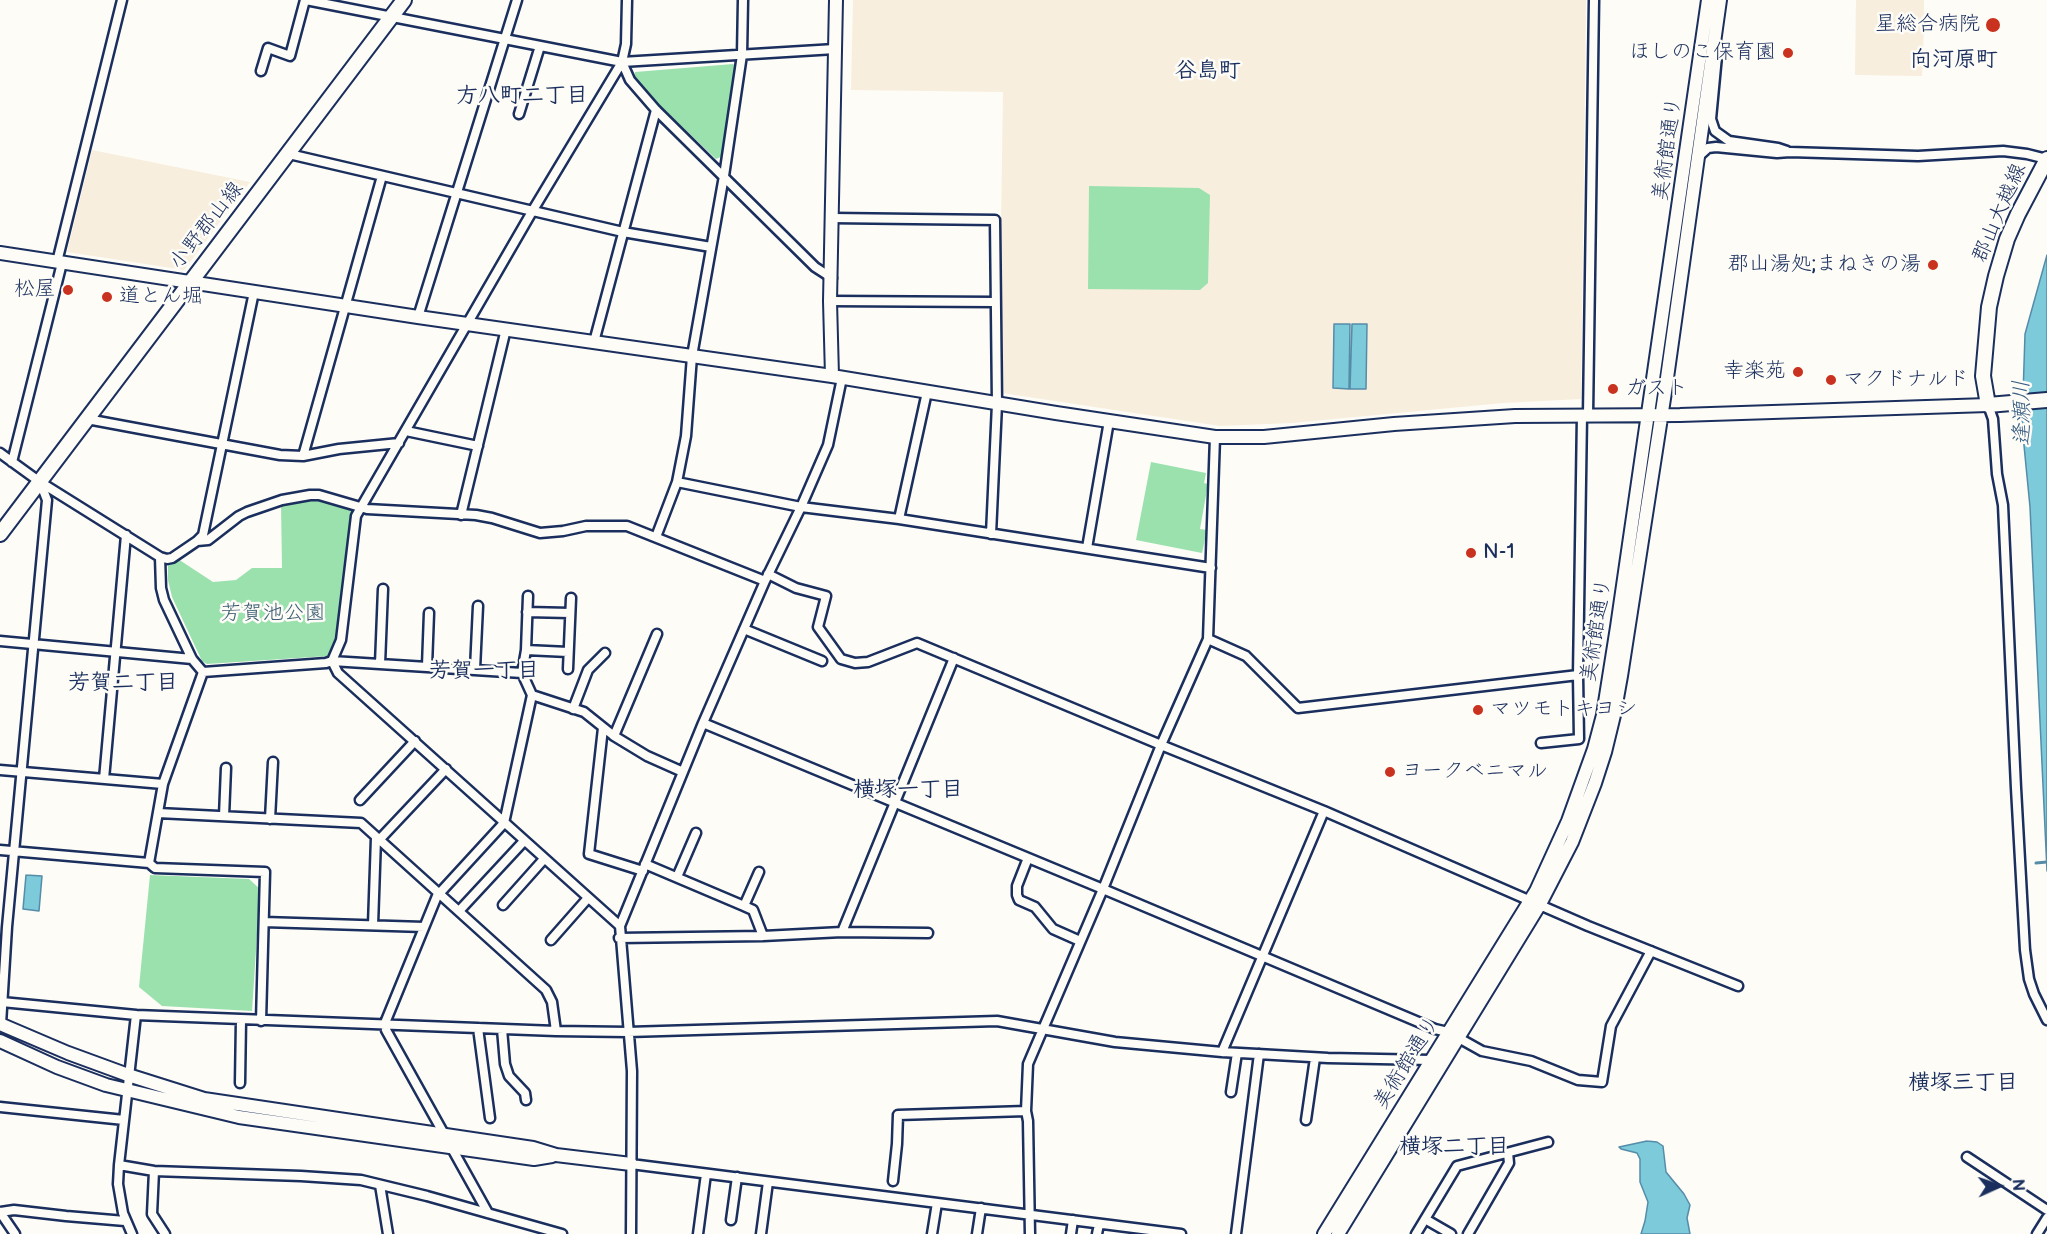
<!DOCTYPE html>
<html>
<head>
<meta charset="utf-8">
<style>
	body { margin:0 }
	#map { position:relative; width:2047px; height:1234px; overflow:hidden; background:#fdfcf7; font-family:"Balsamiq Sans",sans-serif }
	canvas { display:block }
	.north { position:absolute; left:1969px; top:1156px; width:60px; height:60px; -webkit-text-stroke:4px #fdfcf7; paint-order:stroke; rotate:87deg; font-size:16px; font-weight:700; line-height:24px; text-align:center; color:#1b2f5e }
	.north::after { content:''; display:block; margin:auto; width:21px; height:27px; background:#1b2f5e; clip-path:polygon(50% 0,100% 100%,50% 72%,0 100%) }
</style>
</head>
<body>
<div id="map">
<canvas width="2047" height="1234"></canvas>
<div class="north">N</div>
</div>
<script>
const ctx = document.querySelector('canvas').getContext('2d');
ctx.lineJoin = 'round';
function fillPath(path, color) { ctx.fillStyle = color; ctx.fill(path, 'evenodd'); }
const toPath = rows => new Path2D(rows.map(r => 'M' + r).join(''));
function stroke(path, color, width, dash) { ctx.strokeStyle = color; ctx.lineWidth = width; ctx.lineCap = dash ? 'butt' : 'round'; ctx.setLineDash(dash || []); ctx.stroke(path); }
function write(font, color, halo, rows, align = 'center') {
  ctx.font = font + ' "Balsamiq Sans","Klee One",sans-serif'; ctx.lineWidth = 5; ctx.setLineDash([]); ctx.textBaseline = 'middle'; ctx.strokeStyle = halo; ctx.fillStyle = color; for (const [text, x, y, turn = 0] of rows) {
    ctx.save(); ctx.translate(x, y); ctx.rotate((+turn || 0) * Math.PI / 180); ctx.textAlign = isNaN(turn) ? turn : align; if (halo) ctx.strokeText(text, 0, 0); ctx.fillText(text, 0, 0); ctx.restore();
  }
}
const built = toPath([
	[853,0,1586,0,1581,399,1503,403,1292,423,1220,426,1002,393,1000,295,1003,92,851,90],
	[1856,0,1924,0,1924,18,1961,19,1961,27,1924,26,1922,76,1855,75],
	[92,150,250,182,184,270,67,252]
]);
const green = toPath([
	[733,64,736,67,721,157,716,159,634,81,635,72],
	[1089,186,1199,188,1210,195,1208,283,1200,290,1088,289],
	[1151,462,1206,473,1204,483,1208,484,1200,529,1207,530,1202,553,1136,540],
	[310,495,354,508,336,643,334,652,328,656,207,664,202,661,172,597,168,580,168,565,178,559,213,582,236,580,252,568,282,568,281,504],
	[150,875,249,879,260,889,252,1011,162,1006,139,987]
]);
const water = toPath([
	[2047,255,2047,871,2030,507,2022,425,2025,334,2047,255],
	[1334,324,1350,324,1349,389,1333,388,1334,324],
	[1352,324,1367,324,1366,389,1350,389,1352,324],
	[26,875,42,876,39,911,23,909,26,875],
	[1647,1141,1657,1142,1663,1146,1666,1172,1684,1194,1690,1205,1687,1218,1690,1234,1641,1234,1645,1221,1648,1202,1640,1182,1640,1159,1637,1153,1621,1149,1619,1147,1647,1141]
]);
const stream = toPath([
	[2036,863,2047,862]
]);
const street = toPath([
	[306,0,622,62,835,49],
	[1717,56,1711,119,1715,131,1729,141,1778,148,1787,151],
	[622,62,630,80,656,110,815,267,832,278],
	[261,71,268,48,290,56,305,0],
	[519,114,540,46],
	[289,154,623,232,711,247],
	[1698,157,1708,148,1716,147,1777,153,1790,152,1918,156,2003,151,2027,154,2047,159],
	[832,218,995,220,997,404,991,534],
	[57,262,122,0],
	[830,301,995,302],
	[418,317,517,0],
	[594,342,656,110],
	[1988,405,1993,419,1997,474,2003,505,2016,788,2025,950,2029,979,2034,994,2047,1020],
	[1588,415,1594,0],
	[87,419,280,455,303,456,339,449,399,443],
	[406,431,478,446],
	[0,453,40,482,160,557,161,588,164,600,192,659,203,672],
	[303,456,382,176],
	[12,462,62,263],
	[677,482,801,507,899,519,1211,568],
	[461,515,506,329],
	[899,519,927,392],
	[656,537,677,482,686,436,692,356,724,176,742,55,743,0],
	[197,541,203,535,254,292],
	[1087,548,1109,421],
	[160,557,167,559,172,558,197,541,208,540,239,516,247,512,282,500,310,495,319,495,367,509,476,515,492,518,540,533,563,531,586,526,627,526,765,581],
	[768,574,796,588,826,596,818,627,841,659,855,663,868,662,917,643,1161,745,1324,811,1588,926,1738,986],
	[527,612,570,613],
	[744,629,822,661],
	[1208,639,1246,656,1298,708,1578,675],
	[0,641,192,659],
	[526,650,568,652],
	[332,661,341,640,356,516,533,210,622,62,626,44,627,0],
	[332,661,338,673,620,926],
	[380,664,383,589],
	[427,666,429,613],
	[475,669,478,606],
	[568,669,571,598],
	[203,672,326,663,332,661,522,673,532,695,504,823,437,896,385,1023,386,1030,488,1213],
	[522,673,526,650,528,596],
	[532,695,584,712,614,736,647,756,683,772],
	[573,709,588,670,605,653],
	[703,723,1103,889,1435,1029,1448,1032,1482,1051,1531,1061,1578,1080,1602,1082,1611,1026,1651,951],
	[603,728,589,854,643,871],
	[614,736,657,634],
	[1541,743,1579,739,1578,675,1582,415],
	[0,770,163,784],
	[104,779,126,535],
	[360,800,415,741],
	[158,813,361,823,546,990,552,1002,556,1031],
	[224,816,226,768],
	[270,819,273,762],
	[380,839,446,769],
	[0,850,149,863,155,868,265,872,261,1021],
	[1028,858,1017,886,1017,895,1019,900,1035,907,1053,929,1080,941],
	[149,863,163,784,203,672],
	[645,864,744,906,759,872],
	[677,877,696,833],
	[503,905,544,859],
	[744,906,753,910,763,936],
	[459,911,524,841],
	[264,922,424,927],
	[373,925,376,838],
	[842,932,954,658],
	[619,938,763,936,842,932,928,933],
	[551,940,588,898],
	[2,1002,136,1015,556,1031,628,1032,997,1021,1115,1042,1222,1052,1328,1058,1431,1060],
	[1,1024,7,927,47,500,40,482],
	[478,1028,490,1118],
	[502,1029,505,1064,509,1076,525,1093,526,1100],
	[1222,1052,1324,811],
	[240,1083,241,1020],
	[1231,1092,1237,1053],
	[0,1107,124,1120],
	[1306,1120,1315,1058],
	[1967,1157,2047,1210],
	[631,1164,1181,1234],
	[119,1165,154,1171,301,1176,361,1180,427,1196,562,1234],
	[154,1171,152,1214,165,1234],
	[893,1181,897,1144,898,1115,1026,1111],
	[380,1185,388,1234],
	[0,1212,14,1210,66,1216,125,1221],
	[0,1212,15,1234],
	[1425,1219,1451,1234],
	[731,1220,737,1177],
	[132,1234,123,1213,118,1184,119,1165,136,1015],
	[631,1234,632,1071,620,926,703,723,765,581,801,507,828,445,842,378],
	[698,1234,706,1174],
	[761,1234,768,1182],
	[932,1234,937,1203],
	[977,1234,981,1208],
	[1030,1234,1028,1121,1026,1111,1028,1064,1103,889,1161,745,1208,639,1215,437],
	[1071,1234,1073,1220],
	[1097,1234,1099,1224],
	[1236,1234,1259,1054],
	[1416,1234,1457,1166,1548,1142],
	[1468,1234,1509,1163,1508,1153],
	[2037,1234,2047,1218]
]);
const secondary = toPath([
	[0,253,418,317,832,376,1056,413,1215,437,1264,437,1394,424,1515,416,1680,415,1988,405],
	[832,376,830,301,836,0],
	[0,1024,68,1053,128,1075,204,1099,533,1148,556,1155,631,1164],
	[0,1041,57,1067,106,1085,239,1117,534,1159,552,1156],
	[1324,1234,1536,891,1568,821,1594,749,1603,715,1617,627,1708,0],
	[1338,1234,1540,904,1572,842,1595,783,1605,752,1614,715,1621,676,1665,392,1720,0]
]);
const primary = toPath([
	[2047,159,2018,214,2007,239,1996,276,1989,307,1983,376,1988,405,2047,400],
	[0,534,404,0]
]);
const markers = [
	[1993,25,8,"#c8321e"],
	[1788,53,6,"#c8321e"],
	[1933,265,6,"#c8321e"],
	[68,290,6,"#c8321e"],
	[107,297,6,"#c8321e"],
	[1798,372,6,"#c8321e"],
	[1831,380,6,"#c8321e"],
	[1613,389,6,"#c8321e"],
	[1471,553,6,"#c8321e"],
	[1478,710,6,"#c8321e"],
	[1390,772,6,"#c8321e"]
];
const poiNames = [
	["星総合病院",1980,25,"right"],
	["ほしのこ保育園",1776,53,"right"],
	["郡山湯処;まねきの湯",1921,265,"right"],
	["松屋",56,290,"right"],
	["道とん堀",119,297],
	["幸楽苑",1786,372,"right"],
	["マクドナルド",1843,380],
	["ガスト",1625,389],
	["N-1",1483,553],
	["マツモトキヨシ",1490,710],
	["ヨークベニマル",1402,772]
];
const streetNames = [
	["美術館通り",1668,149,-82],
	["郡山大越線",2000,213,-67],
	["小野郡山線",207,226,-52],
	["美術館通り",1597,630,-81],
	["美術館通り",1407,1063,-58]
];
const parkNames = [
	["芳賀池公園",273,614]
];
const neighbourhoodNames = [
	["向河原町",1954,60],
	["谷島町",1208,71],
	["方八町二丁目",522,96],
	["芳賀一丁目",484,671],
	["芳賀二丁目",123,683],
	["横塚一丁目",908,790],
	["横塚三丁目",1963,1083],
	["横塚二丁目",1454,1147]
];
const waterNames = [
	["逢瀬川",2023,413,-91]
];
fillPath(built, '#f8eedd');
fillPath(green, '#9be1ae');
fillPath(water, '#7ccada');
stroke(water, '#558ca8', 1.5);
stroke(stream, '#558ca8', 3);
stroke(street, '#1b2f5e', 13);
stroke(secondary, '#1b2f5e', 16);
stroke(primary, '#1b2f5e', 18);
stroke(street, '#fdfcf7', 8);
stroke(secondary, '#fdfcf7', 12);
stroke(primary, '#fdfcf7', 14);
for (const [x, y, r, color] of markers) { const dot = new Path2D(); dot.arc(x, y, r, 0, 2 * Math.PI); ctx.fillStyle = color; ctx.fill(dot); stroke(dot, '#fdfcf7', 2); }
write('21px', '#1b2f5e', '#fdfcf7', poiNames, 'left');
write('21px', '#1b2f5e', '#fdfcf7', streetNames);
write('21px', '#3b5c72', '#fdfcf7', parkNames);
write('bold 22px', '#1b2f5e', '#fdfcf7', neighbourhoodNames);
write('italic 22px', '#385e83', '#fdfcf7', waterNames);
</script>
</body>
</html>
